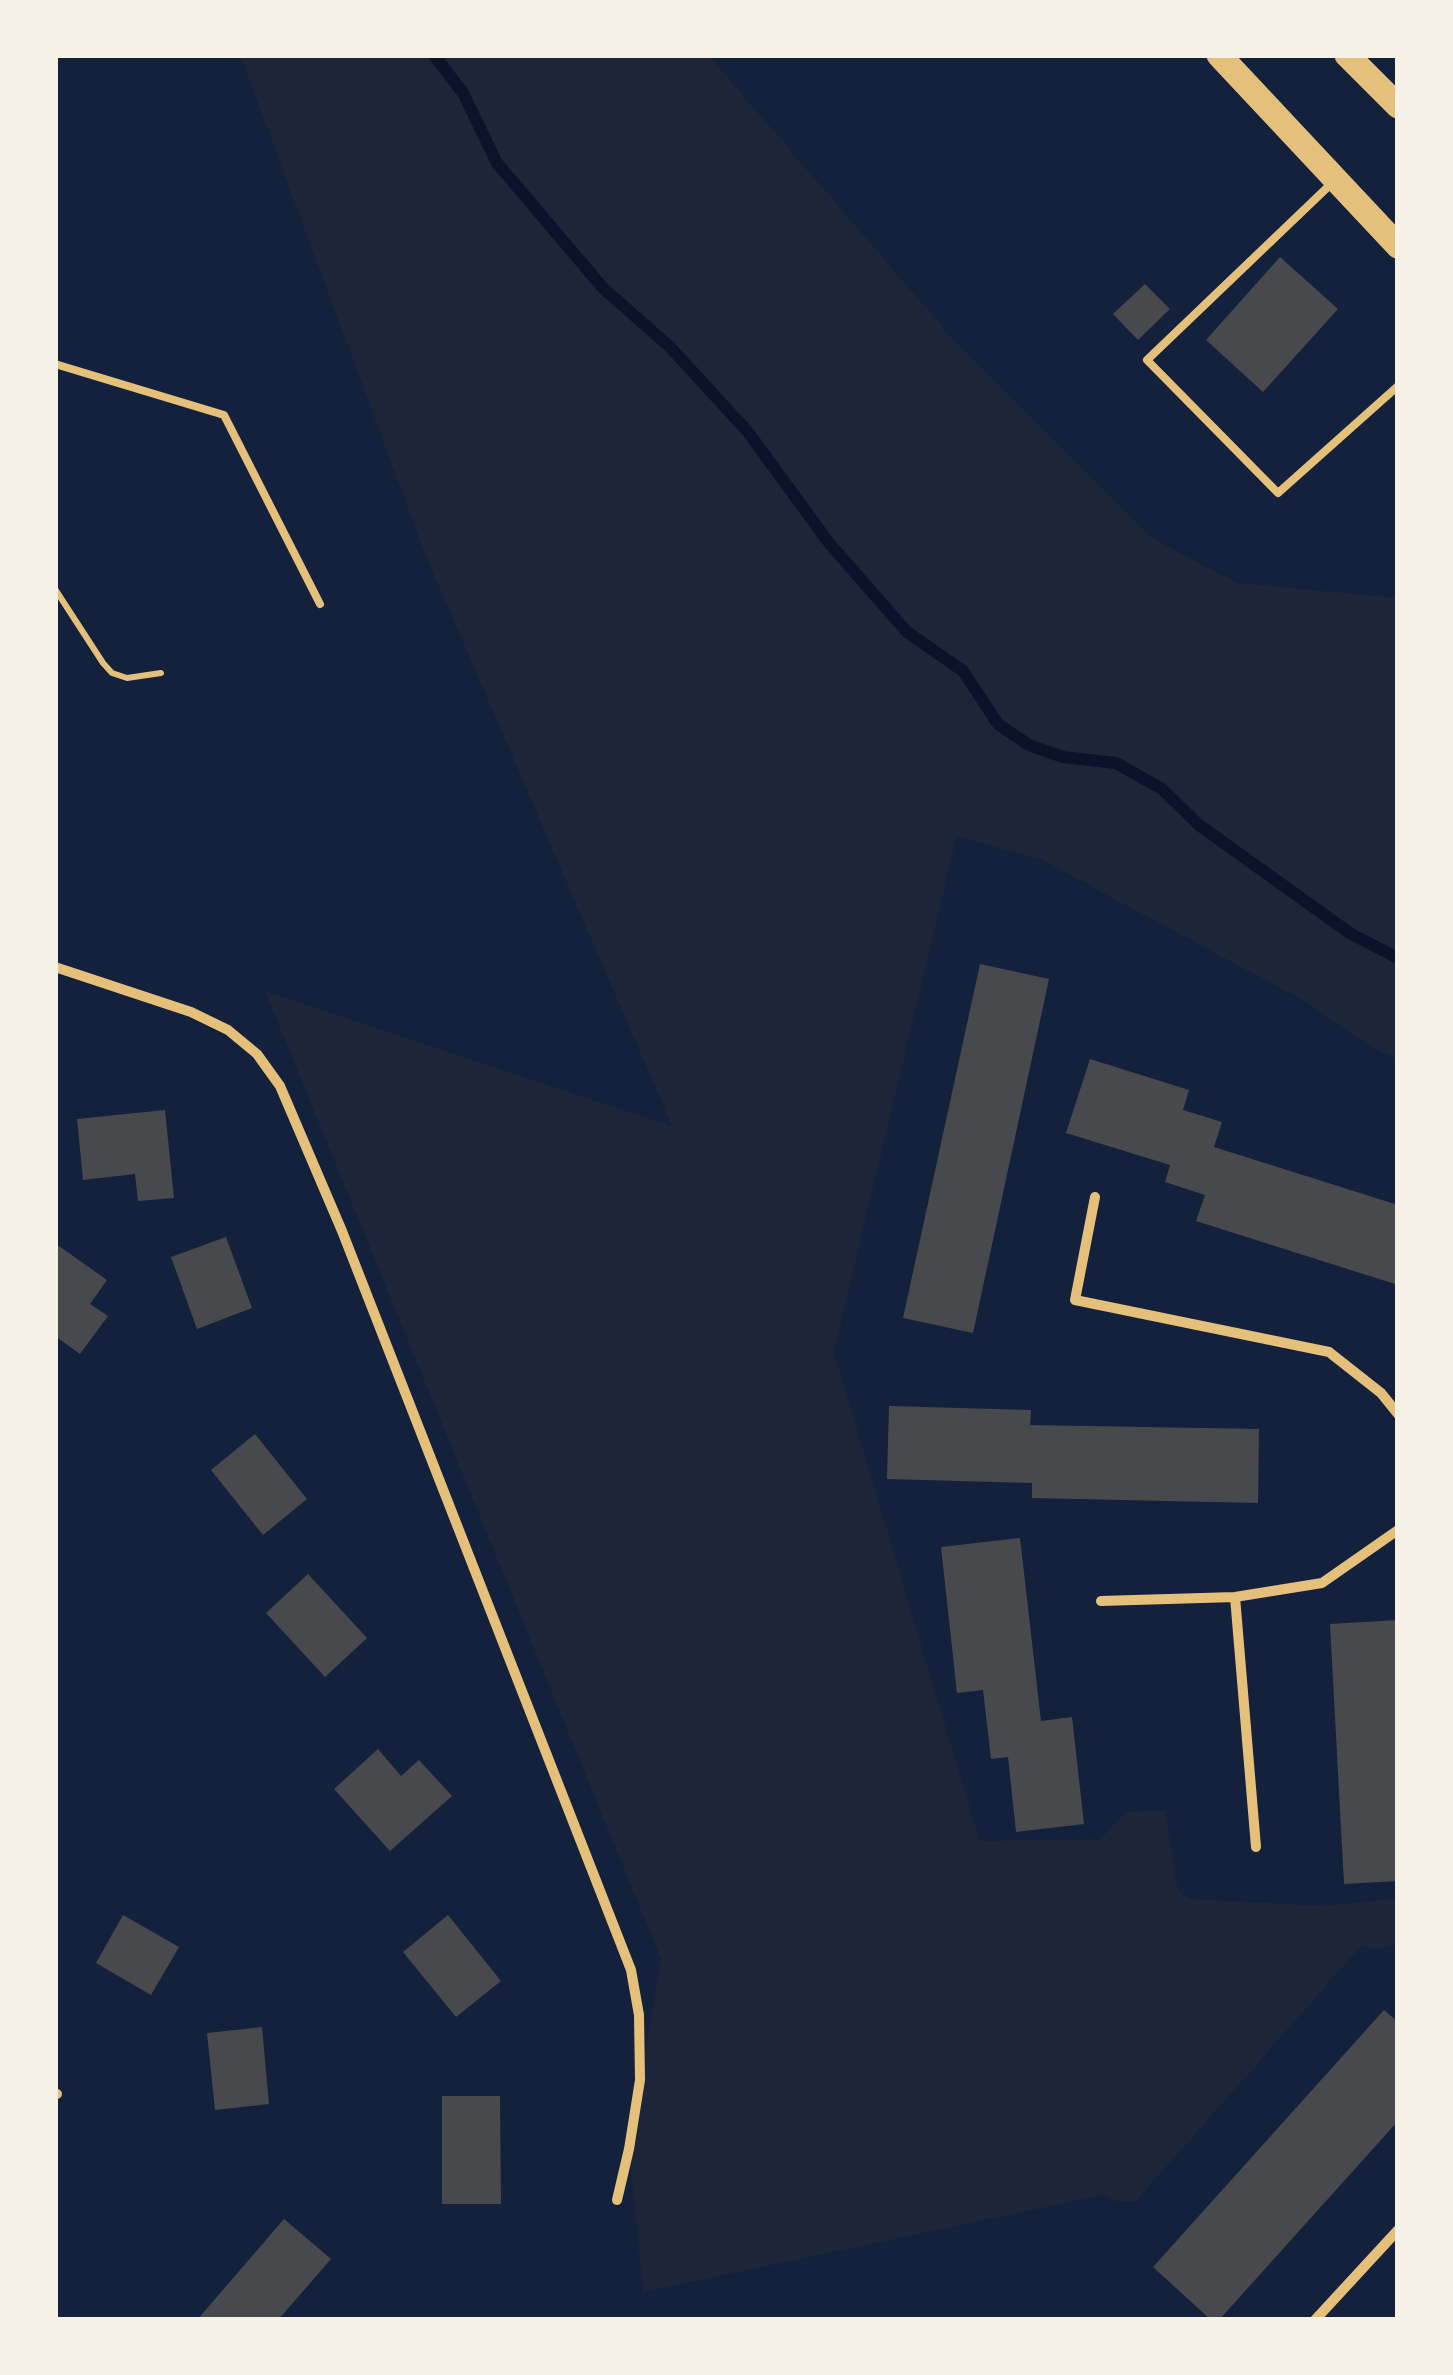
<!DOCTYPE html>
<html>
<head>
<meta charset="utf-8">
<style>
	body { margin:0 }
	#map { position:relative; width:1453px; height:2375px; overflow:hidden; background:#14213d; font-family:Signika,sans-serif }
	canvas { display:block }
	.frame { position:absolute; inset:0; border:58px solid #f6f1e7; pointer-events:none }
</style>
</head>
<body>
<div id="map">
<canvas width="1453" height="2375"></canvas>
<div class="frame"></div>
</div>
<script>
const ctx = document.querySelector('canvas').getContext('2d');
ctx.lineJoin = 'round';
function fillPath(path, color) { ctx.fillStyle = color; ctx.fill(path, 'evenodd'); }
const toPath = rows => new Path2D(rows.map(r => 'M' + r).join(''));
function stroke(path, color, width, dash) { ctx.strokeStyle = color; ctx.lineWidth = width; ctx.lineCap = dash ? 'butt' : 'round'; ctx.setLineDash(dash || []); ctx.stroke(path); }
const green = toPath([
	[240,55,708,55,953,339,1155,540,1238,583,1398,598,1398,1058,1373,1049,1308,1003,1042,860,957,836,834,1352,980,1841,1100,1839,1126,1812,1165,1810,1178,1891,1190,1899,1326,1906,1398,1898,1398,1944,1377,1949,1362,1945,1136,2201,1115,2201,1103,2195,643,2292,629,2149,661,1959,265,991,672,1126,425,554]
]);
const stream = toPath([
	[434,55,463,93,497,163,603,288,670,347,748,432,829,543,907,632,963,671,998,724,1029,745,1063,757,1116,763,1162,789,1199,825,1351,934,1398,958]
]);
const building = toPath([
	[1280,257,1338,309,1263,392,1206,340],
	[1145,284,1170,309,1138,340,1113,314],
	[980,964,1049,979,973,1333,903,1318],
	[1090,1059,1189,1090,1183,1110,1222,1122,1214,1147,1398,1205,1398,1285,1196,1221,1205,1195,1165,1182,1170,1165,1066,1133],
	[165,1110,174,1198,138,1201,135,1174,83,1180,77,1119],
	[226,1237,252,1308,197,1329,171,1257],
	[59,1246,107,1280,90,1304,108,1316,80,1354,55,1336,55,1252],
	[889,1406,1031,1410,1030,1425,1259,1429,1258,1503,1032,1498,1032,1483,887,1479],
	[255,1434,307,1499,263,1535,211,1470],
	[1020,1538,1041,1721,1072,1717,1084,1824,1016,1832,1008,1757,991,1759,983,1690,957,1693,941,1547],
	[308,1574,367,1638,325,1677,266,1613],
	[1398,1620,1398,1881,1344,1884,1330,1624],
	[378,1749,401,1776,419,1760,452,1796,390,1851,334,1789],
	[123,1915,179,1947,151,1995,96,1963],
	[448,1915,501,1981,456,2017,403,1952],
	[1384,2010,1398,2022,1398,2121,1219,2320,1211,2320,1153,2267],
	[262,2027,269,2104,215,2110,207,2033],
	[442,2096,500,2096,501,2204,442,2204],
	[284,2219,331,2259,278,2320,197,2320]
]);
const path = toPath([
	[55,589,103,663,112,673,127,678,161,673]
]);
const service = toPath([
	[1332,183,1147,360,1278,493,1398,386],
	[55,364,224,415,320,604]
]);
const minor = toPath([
	[55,967,191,1012,228,1030,257,1054,280,1086,342,1231,631,1970,639,2015,640,2080,629,2149,617,2200],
	[1095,1197,1075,1300,1329,1352,1381,1393,1398,1414],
	[1235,1597,1256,1847],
	[1101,1601,1235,1597,1322,1583,1398,1530],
	[55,2094,57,2094],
	[1315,2320,1398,2230]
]);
const primary = toPath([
	[1219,55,1398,246],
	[1347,55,1398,106]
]);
fillPath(green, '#1d2539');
stroke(stream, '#0b132b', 12);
fillPath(building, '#48494c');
stroke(path, '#e5c07b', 6);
stroke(service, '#e5c07b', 8);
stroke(minor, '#e5c07b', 10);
stroke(primary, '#e5c07b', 25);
</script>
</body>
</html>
